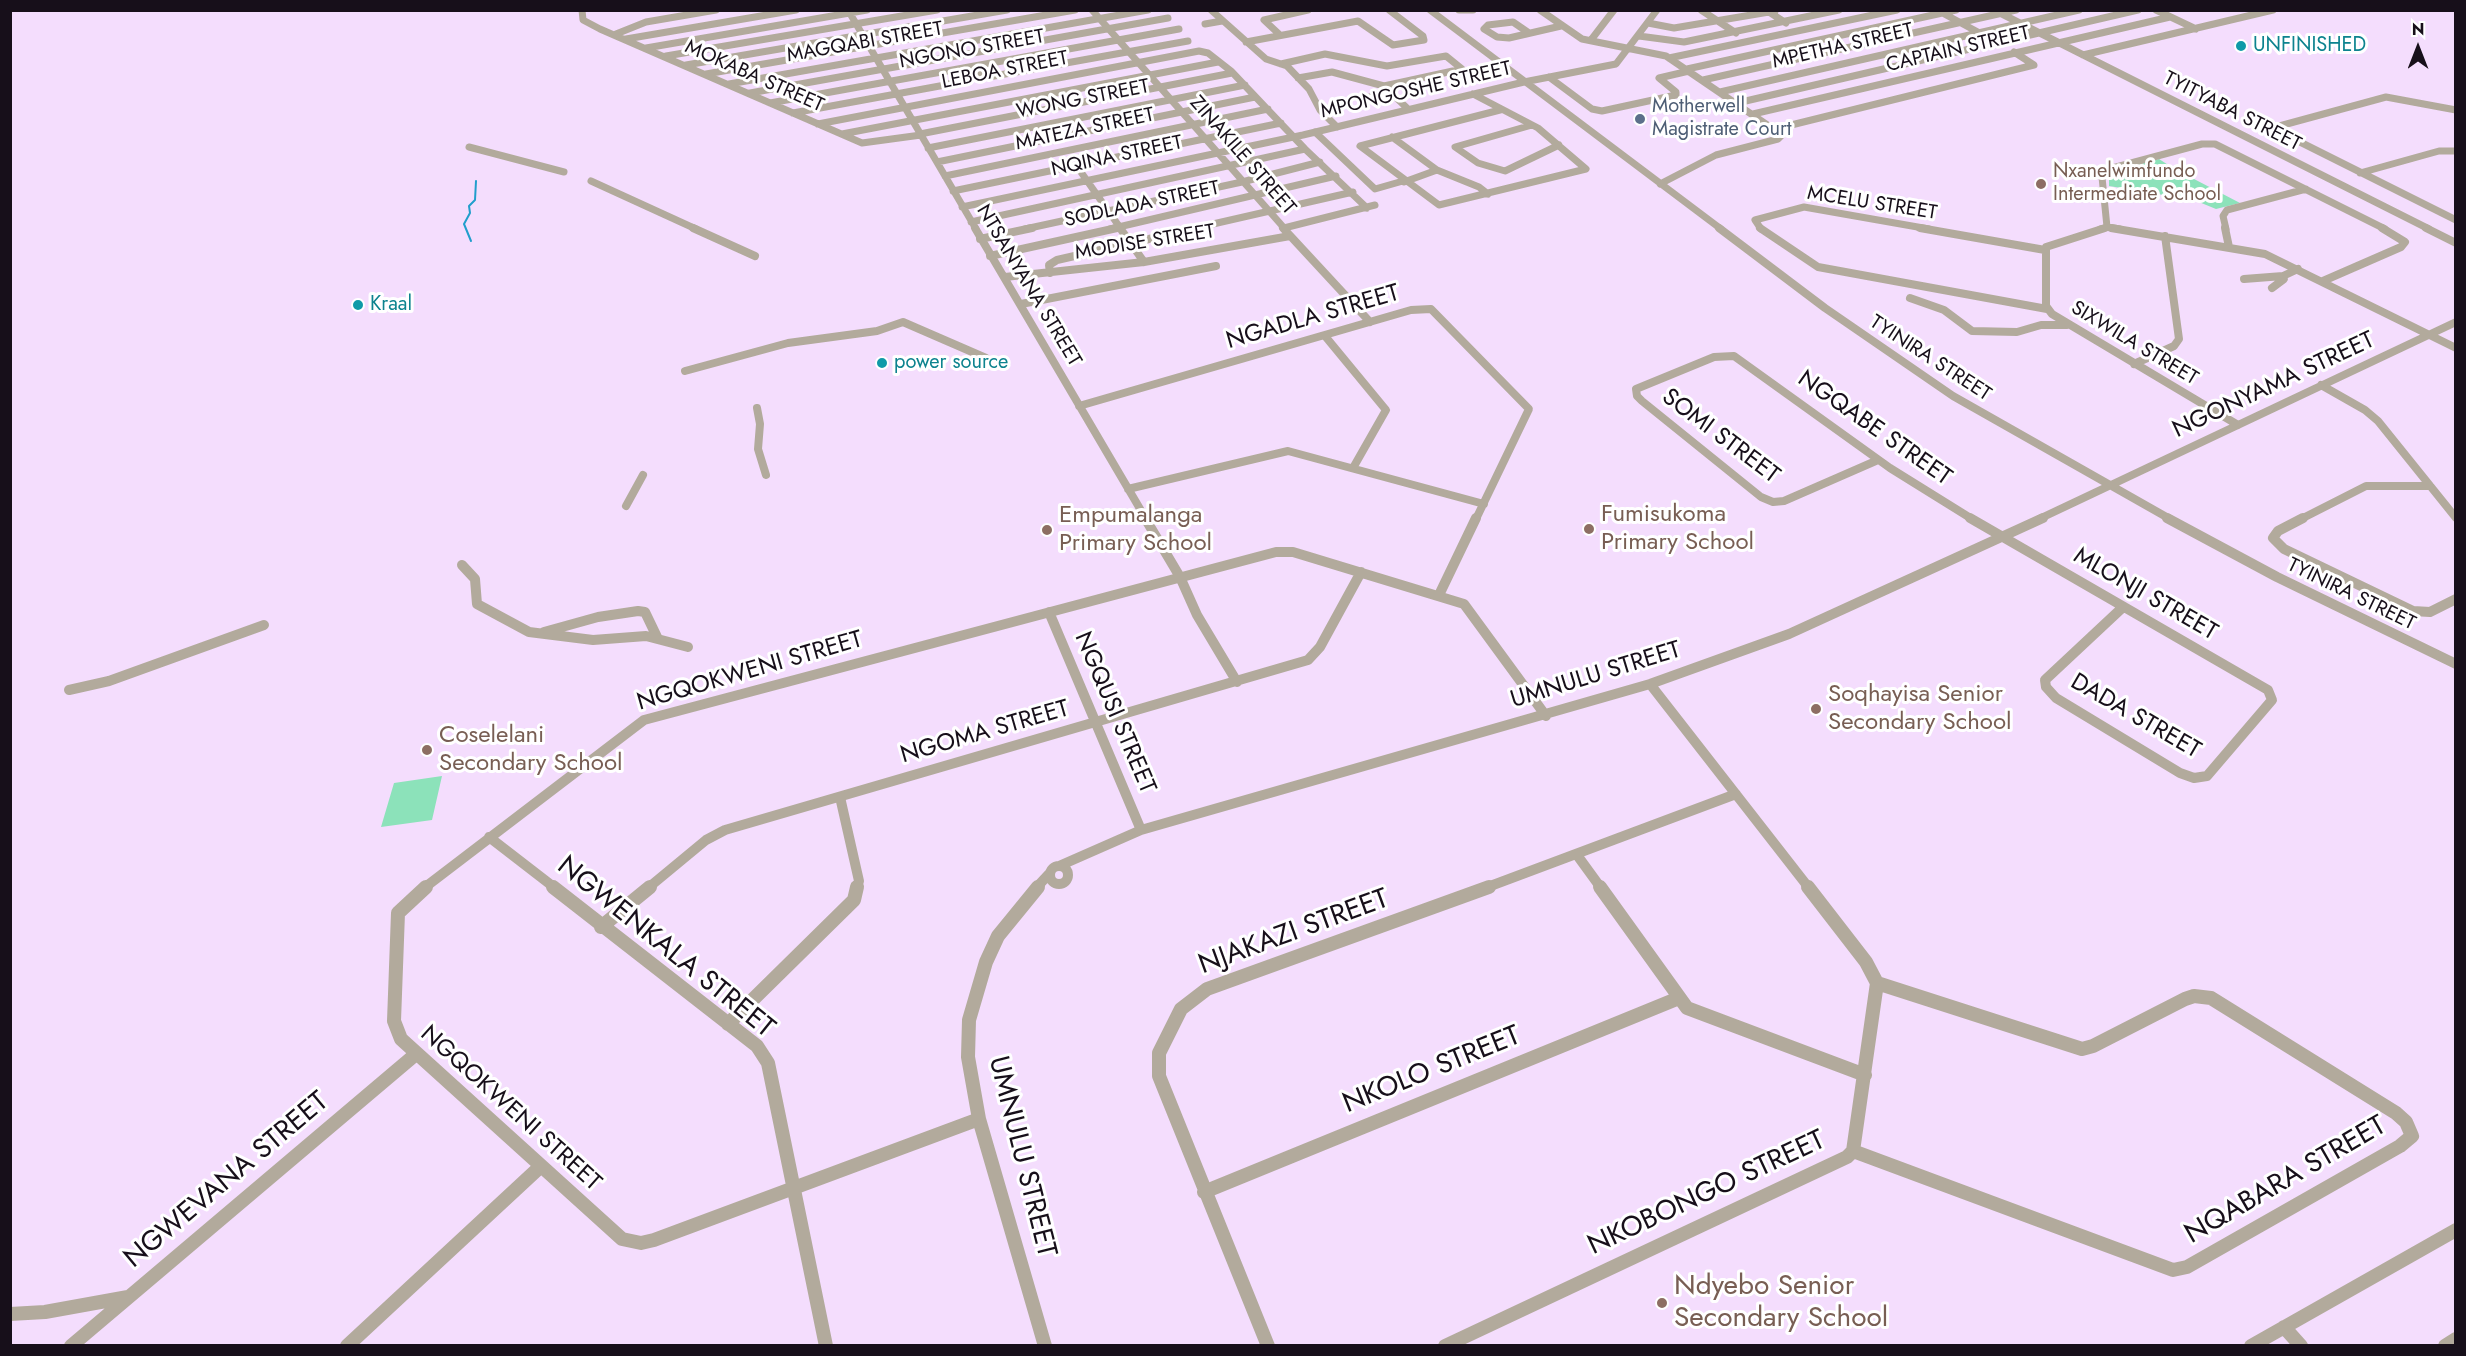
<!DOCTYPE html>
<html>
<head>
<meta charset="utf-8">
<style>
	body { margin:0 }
	#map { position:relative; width:2466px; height:1356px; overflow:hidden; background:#f4ddfd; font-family:Jost,sans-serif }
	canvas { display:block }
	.frame { position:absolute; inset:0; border:12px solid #170f1a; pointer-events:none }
	.north { position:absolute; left:2388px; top:18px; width:60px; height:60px; -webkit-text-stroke:4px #fff; paint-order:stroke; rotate:0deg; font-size:16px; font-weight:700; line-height:24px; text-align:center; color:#170f1a }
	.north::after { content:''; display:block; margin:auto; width:21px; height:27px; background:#170f1a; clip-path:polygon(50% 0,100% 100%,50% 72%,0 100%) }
</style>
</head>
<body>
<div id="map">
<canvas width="2466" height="1356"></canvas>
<div class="frame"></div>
<div class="north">N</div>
</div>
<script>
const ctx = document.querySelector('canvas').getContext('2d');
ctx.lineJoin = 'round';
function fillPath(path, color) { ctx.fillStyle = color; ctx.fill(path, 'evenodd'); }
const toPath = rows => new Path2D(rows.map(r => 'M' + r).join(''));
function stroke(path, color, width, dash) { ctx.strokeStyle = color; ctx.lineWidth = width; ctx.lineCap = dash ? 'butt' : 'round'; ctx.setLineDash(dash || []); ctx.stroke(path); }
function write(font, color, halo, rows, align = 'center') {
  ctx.font = font + ' Jost,sans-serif'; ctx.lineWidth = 6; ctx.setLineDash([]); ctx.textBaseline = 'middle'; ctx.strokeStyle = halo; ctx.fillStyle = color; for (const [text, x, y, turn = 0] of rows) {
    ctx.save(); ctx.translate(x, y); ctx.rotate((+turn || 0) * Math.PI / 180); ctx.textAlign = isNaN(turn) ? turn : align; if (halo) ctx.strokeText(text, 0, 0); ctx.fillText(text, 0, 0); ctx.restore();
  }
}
const green = toPath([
	[2159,159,2173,168,2240,203,2216,209,2194,200,2109,186,2109,174,2112,172],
	[442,776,432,820,381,827,394,783]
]);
const stream = toPath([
	[471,241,464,224,470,213,469,206,475,200,476,181]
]);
const minorFar3 = toPath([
	[582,10,583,20,600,29,862,143,921,135],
	[848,10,976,229],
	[1092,10,1285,229],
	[1211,10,1266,59,1287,66,1309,89,1320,110,1337,127],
	[1430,10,1721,229],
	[1459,10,1473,10],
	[1540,10,1582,39,1666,56,1782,135,1778,139,1716,155,1660,184],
	[1701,10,1736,33],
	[1937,10,2000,44],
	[1994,10,2429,229],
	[2156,10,2196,29],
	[1769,12,1786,23],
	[1648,23,1674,28,1775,11],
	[1205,24,1222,21],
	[1529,33,1513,22,1488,25,1484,29,1497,37,1509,38,1561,26],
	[616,34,646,22,716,10],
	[1280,35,1264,20,1308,10],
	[1639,36,1684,42,1839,10],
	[626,39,796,10],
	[1591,40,1614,10],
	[1246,42,1358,21,1393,45,1424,40,1423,36,1389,10],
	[646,48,867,10],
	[2083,55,2273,10],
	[666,56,937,10],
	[1669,58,1897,10],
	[1281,64,1325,54,1387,66,1446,56,1462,69,1384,86,1332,72,1298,78],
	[686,65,1007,10],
	[1687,69,1956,10],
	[706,74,1075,10],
	[1549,77,1592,109,1602,111,1676,95,1676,92,1659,78,1689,71],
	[983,78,1188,41],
	[1703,80,2016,10],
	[729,84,1148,10],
	[1384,86,1408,109],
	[1720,92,2079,10],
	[750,93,1168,18],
	[1473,94,1538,128,1586,169,1439,205,1360,146,1500,110],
	[1360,99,1390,93],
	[770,103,1179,29],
	[1737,103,2138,10],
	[2456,110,2386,97,2272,128,2456,220],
	[793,113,945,85,980,74],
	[1753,114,2170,17],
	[818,124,1199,51,1208,53,1231,71,1305,149,1367,208],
	[1532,125,1455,147,1478,163,1505,171,1559,145],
	[1775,129,2034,65,2014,52],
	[1315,132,1375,189,1403,181],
	[842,134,1218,62],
	[920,134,1232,73],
	[1392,137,1437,170,1479,187,1488,194],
	[469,147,564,172],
	[928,148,1245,85],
	[937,162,1255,97],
	[1076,165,1121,229],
	[2360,173,2439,151,2456,151],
	[945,176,1268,109],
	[591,181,696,229],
	[1404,182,1437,170],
	[953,191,1281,123],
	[962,207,1303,135,1524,82,1616,64,1657,10],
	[971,222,1305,149],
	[2107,227,2102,177,2105,170,2202,144,2215,144,2385,229],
	[1284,228,1375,205],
	[1025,229,1242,182,1320,162],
	[1110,229,1336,176],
	[1191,229,1353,192],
	[1761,229,1755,220,1804,207,1929,229],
	[2100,229,2107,227,2120,229],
	[2226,229,2223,216,2227,210,2306,189]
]);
const minorFar2 = toPath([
	[693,228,755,256],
	[975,228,1146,519],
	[1120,228,1144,262],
	[1283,228,1370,322],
	[1719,228,1825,308,1953,396,2170,519],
	[1760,228,1818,267,2047,309],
	[1920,228,2045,250],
	[2105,228,2046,247,2046,306,2052,314,2238,425],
	[2111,228,2265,254,2456,348],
	[2225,228,2229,247],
	[2426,228,2456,243],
	[980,239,1032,228],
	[990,256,1117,228],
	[1050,273,1049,265,1057,260,1197,228],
	[1005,277,1144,262,1290,236],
	[2244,279,2283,276],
	[2323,281,2401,247,2405,242,2382,228],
	[2272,288,2284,279,2283,276,2298,269],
	[1910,298,1944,310,1972,331,2017,332,2041,325,2067,325],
	[1021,304,1216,266],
	[1325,336,1386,410,1353,468],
	[2134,364,2174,346,2179,339,2165,236],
	[685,371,788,343,877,331,903,322,986,358],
	[2321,385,2365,410,2378,421,2456,518],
	[1079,406,1411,310,1431,309,1529,409,1476,519],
	[757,408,760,424,758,449,766,475],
	[1878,460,1784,501,1773,502,1761,497,1642,401,1637,396,1636,389,1714,357,1734,356,1890,468,1972,519],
	[1128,489,1288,451,1484,504],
	[626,506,643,475],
	[2039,519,2456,322],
	[2301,519,2366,486,2430,486]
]);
const minorFar1 = toPath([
	[1145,518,1180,577,1197,615,1237,682],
	[1970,518,2268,690,2272,700,2207,776,2194,778,2180,773,2056,698,2046,687,2045,680,2122,608],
	[2167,518,2277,577,2456,664],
	[2303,518,2278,531,2273,538,2284,549,2413,611,2430,612,2456,599],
	[462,565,475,579,477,604,529,632,593,640,646,636,688,647],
	[1439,595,1476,518],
	[1049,612,1141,830],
	[544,632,598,617,638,611,645,612,657,637],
	[1650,684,1809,888],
	[69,690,109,681,264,625],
	[840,797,859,881,857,888],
	[489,837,555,888],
	[1577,855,1601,888],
	[1059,866,1141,830,1650,684,1789,634,2043,518],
	'1050 875a9 9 0 1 1 18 0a9 9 0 1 1-18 0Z',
	[424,888,644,720,1276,552,1293,552,1464,604,1546,716],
	[648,888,706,840,725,830,1308,660,1320,647,1361,572],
	[1036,888,1049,874],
	[1485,888,1736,794]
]);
const minor = toPath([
	[426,887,398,913,394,1021,401,1039,622,1239,641,1243,654,1240,979,1119],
	[553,887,757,1046,768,1063,826,1346],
	[1038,887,998,936,986,962,969,1020,968,1057,979,1119,1045,1346],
	[1600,887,1687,1008,1865,1075],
	[601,927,650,887],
	[728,1024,854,900,857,887],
	[1853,1151,2173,1270,2187,1267,2400,1146,2412,1136,2406,1122,2396,1113,2211,998,2194,996,2185,999,2093,1046,2082,1049,1877,983],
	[1204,1192,1679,998],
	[10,1314,45,1312,128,1297],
	[2284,1327,2301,1346],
	[71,1346,416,1054],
	[347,1346,541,1166],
	[1268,1346,1159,1076,1159,1053,1181,1009,1207,989,1489,887],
	[1445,1346,1847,1157,1853,1151,1877,983,1866,962,1808,887],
	[2251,1346,2456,1230],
	[2445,1346,2456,1339]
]);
const markers = [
	[2241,46,6,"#0f9aa8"],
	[1640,119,6,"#5c6f8a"],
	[2041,184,6,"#8d6e63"],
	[358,305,6,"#0f9aa8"],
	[882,363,6,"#0f9aa8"],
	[1589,529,6,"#8d6e63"],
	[1047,530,6,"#8d6e63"],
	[1816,709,6,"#8d6e63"],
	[427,750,6,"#8d6e63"],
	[1662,1303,6,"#8d6e63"]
];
const farStreetnames = [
	["MAGQABI STREET",865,43,-10],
	["MPETHA STREET",1843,47,-13],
	["NGONO STREET",972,50,-10],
	["CAPTAIN STREET",1958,50,-13],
	["LEBOA STREET",1005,71,-11],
	["MOKABA STREET",754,77,24],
	["MPONGOSHE STREET",1416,91,-13],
	["WONG STREET",1083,100,-11],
	["TYITYABA STREET",2232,112,27],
	["MATEZA STREET",1085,130,-12],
	["ZINAKILE STREET",1242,156,49],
	["NQINA STREET",1117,157,-12],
	["MCELU STREET",1872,204,9],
	["SODLADA STREET",1142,205,-12],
	["MODISE STREET",1145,243,-9],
	["NTSANYANA STREET",1028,286,59],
	["SIXWILA STREET",2134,344,31],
	["TYINIRA STREET",1930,359,33],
	["TYINIRA STREET",2351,595,26]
];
const farCulturenames = [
	["UNFINISHED",2253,46],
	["Kraal",370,305],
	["power source",894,363]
];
const farServicenames = [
	["Motherwell",1652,107],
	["Magistrate Court",1652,130]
];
const farEducationnames = [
	["Nxanelwimfundo",2053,172],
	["Intermediate School",2053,195]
];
const streetNames = [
	["NGADLA STREET",1313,318,-16],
	["NGONYAMA STREET",2274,386,-25],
	["NGQABE STREET",1874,429,35],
	["SOMI STREET",1720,437,37],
	["MLONJI STREET",2145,595,30],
	["NGQOKWENI STREET",750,672,-16],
	["UMNULU STREET",1596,676,-17],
	["NGQUSI STREET",1114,713,67],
	["DADA STREET",2135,717,30],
	["NGOMA STREET",985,733,-16],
	["NGQOKWENI STREET",510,1109,42]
];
const educationNames = [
	["Fumisukoma",1601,515],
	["Primary School",1601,543],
	["Empumalanga",1059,516],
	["Primary School",1059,544],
	["Soqhayisa Senior",1828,695],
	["Secondary School",1828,723],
	["Coselelani",439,736],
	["Secondary School",439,764]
];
const nearStreetnames = [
	["NJAKAZI STREET",1294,933,-20],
	["NGWENKALA STREET",665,948,39],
	["NKOLO STREET",1432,1071,-22],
	["UMNULU STREET",1021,1157,76],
	["NGWEVANA STREET",227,1181,-40],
	["NQABARA STREET",2286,1181,-30],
	["NKOBONGO STREET",1707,1194,-25]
];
const nearEducationnames = [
	["Ndyebo Senior",1674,1287],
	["Secondary School",1674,1319]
];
fillPath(green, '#8ce2ba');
stroke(stream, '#219ecc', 2);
stroke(minorFar3, '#b2aa9c', 7);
stroke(minorFar2, '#b2aa9c', 8);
stroke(minorFar1, '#b2aa9c', 10);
stroke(minor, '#b2aa9c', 14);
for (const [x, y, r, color] of markers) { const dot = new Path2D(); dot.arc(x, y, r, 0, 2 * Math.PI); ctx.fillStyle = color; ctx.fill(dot); stroke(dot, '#fff', 2); }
write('20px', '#170f1a', '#fff', farStreetnames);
write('20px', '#0d838f', '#fff', farCulturenames, 'left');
write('20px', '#4e5e75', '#fff', farServicenames, 'left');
write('20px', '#785e54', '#fff', farEducationnames, 'left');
write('24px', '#170f1a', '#fff', streetNames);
write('24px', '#785e54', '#fff', educationNames, 'left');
write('28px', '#170f1a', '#fff', nearStreetnames);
write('28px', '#785e54', '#fff', nearEducationnames, 'left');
</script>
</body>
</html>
